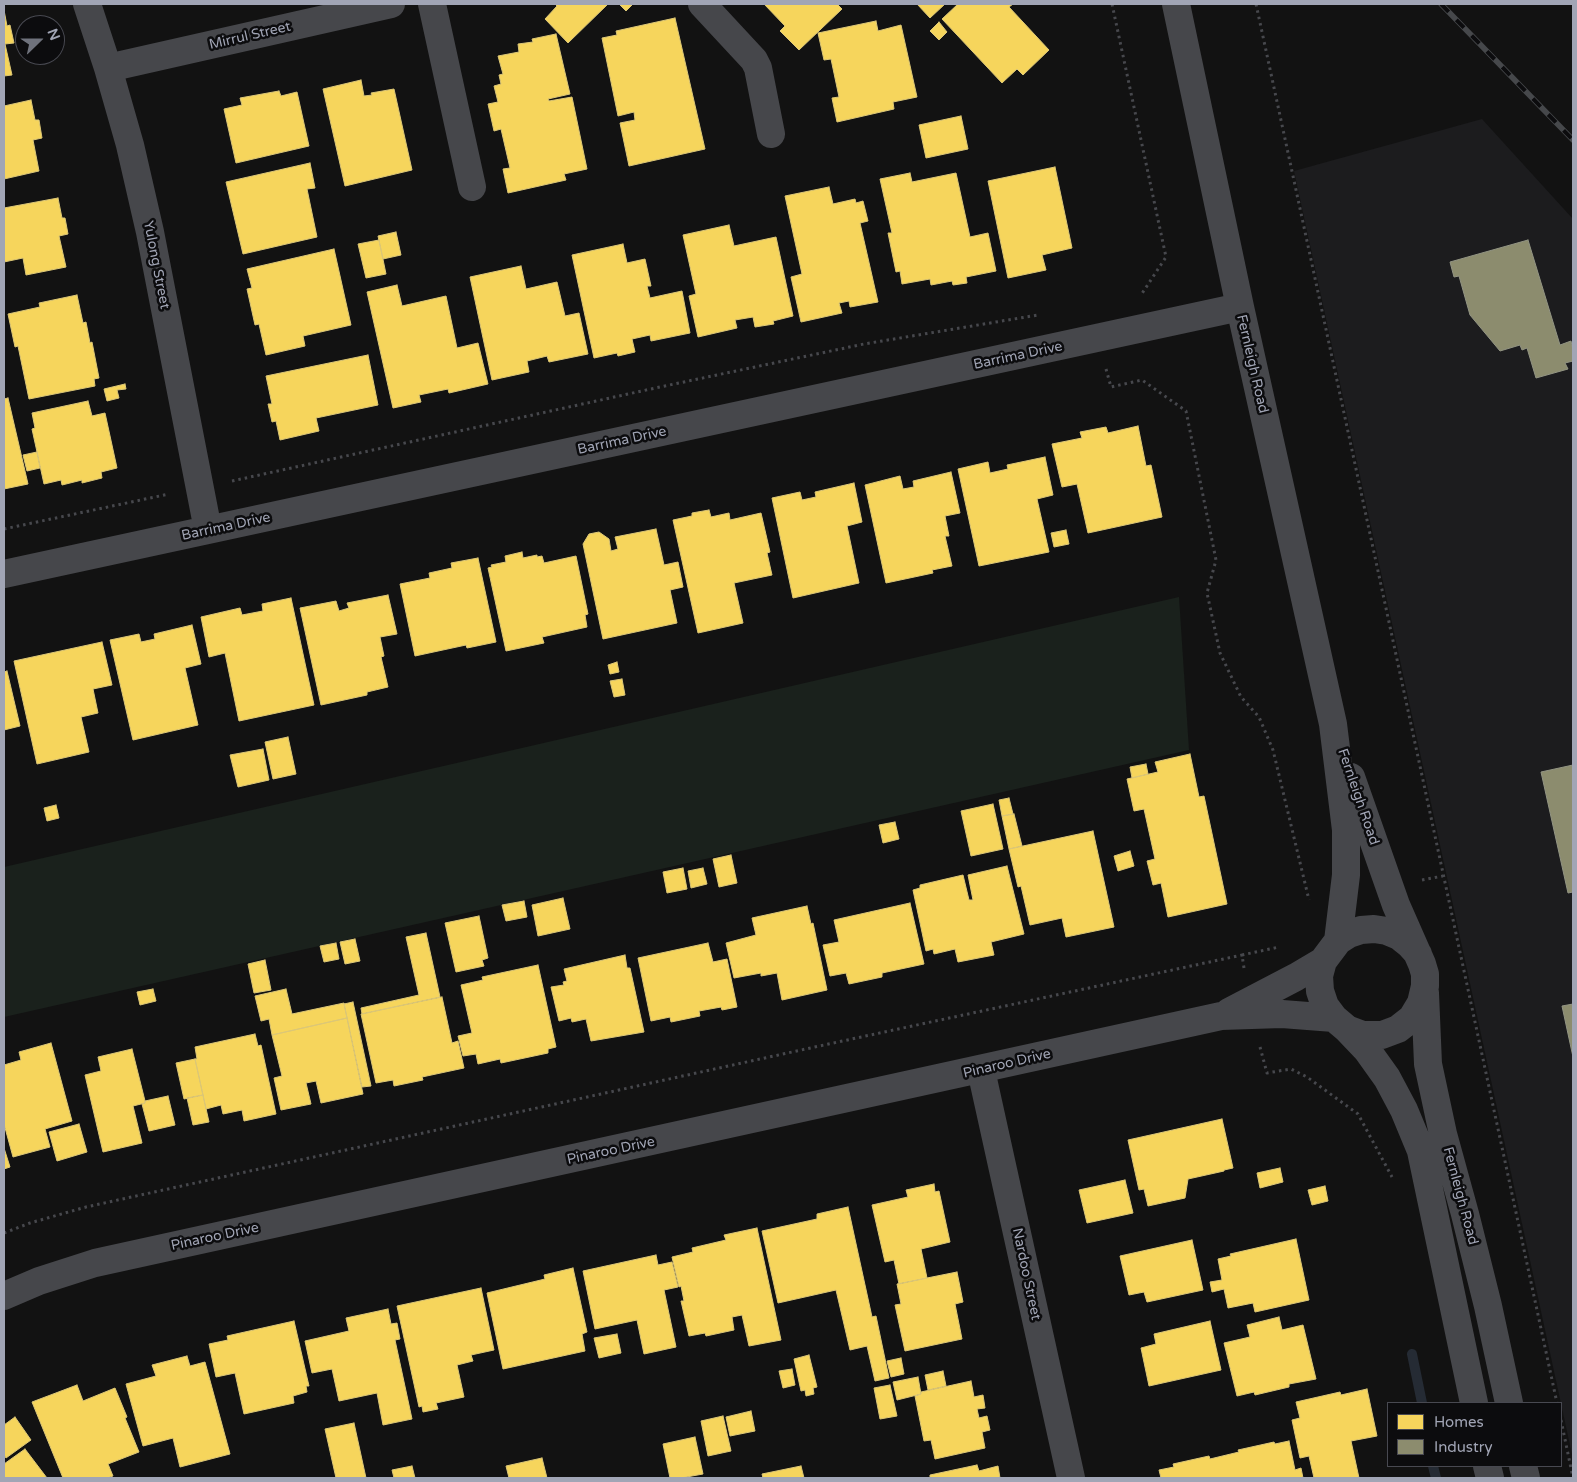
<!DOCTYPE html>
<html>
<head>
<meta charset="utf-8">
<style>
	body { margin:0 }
	#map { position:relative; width:1577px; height:1482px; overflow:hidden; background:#121212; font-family:"Varela Round",sans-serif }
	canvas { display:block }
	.frame { position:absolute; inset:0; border:5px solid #a1a5b5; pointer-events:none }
	.legend { position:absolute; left:1387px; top:1402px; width:175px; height:65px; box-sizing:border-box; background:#0c0c0e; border:1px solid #484951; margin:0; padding:6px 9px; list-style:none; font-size:15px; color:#a1a5b5 }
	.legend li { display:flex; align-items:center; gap:10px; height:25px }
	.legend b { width:25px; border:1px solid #484951 }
	.north { position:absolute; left:15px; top:15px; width:50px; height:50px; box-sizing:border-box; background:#0c0c0e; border:1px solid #484951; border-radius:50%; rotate:68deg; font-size:14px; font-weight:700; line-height:20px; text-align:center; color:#a1a5b5 }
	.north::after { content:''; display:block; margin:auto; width:18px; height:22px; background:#6f727c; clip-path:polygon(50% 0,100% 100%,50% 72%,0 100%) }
</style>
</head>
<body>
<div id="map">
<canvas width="1577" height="1482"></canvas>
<div class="frame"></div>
<ul class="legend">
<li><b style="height:14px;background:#f6d55c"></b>Homes</li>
<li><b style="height:14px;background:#8c8c6e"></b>Industry</li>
</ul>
<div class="north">N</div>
</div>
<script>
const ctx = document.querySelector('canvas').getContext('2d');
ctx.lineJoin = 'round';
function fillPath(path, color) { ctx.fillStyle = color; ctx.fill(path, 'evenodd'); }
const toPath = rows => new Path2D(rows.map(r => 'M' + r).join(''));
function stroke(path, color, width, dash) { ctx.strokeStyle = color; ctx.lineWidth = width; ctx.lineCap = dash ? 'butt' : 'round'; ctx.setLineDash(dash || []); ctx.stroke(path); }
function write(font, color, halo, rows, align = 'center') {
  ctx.font = font + ' "Varela Round",sans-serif'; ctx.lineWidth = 5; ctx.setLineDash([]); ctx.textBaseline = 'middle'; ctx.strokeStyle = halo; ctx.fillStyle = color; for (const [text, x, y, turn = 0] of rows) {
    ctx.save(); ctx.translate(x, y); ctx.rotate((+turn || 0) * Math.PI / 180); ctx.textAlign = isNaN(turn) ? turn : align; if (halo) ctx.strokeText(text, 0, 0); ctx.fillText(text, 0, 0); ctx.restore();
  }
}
const built = toPath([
	[1482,119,1573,219,1573,1459,1294,171]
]);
const green = toPath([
	[1179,597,1189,750,4,1017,4,867]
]);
const homes = toPath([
	[555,4,608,4,568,43,545,19,557,6,555,4],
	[619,4,633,4,626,11,619,4],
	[764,4,837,4,842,9,799,50,780,31,785,26,764,4],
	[917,4,945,4,930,18,917,4],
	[958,4,1013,4,1009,7,1049,50,1023,75,1017,69,1002,83,942,19,958,4],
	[4,10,7,26,10,25,14,43,5,44,12,75,4,76,4,10],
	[675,18,705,149,629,166,620,123,635,120,634,112,618,116,602,38,617,35,616,31,675,18],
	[876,21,878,31,901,25,917,97,893,102,894,109,837,122,832,98,839,97,831,59,824,60,818,33,876,21],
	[939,22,947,32,939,40,930,31,939,22],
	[556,34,570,94,548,99,549,101,572,97,587,169,564,174,566,180,508,193,503,169,510,168,501,129,494,131,488,104,498,102,494,86,501,84,499,75,503,74,498,56,519,52,518,44,533,42,532,39,556,34],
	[361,80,364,96,372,95,371,93,394,89,412,170,345,186,323,89,361,80],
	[279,91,281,96,297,92,309,146,236,163,224,109,242,105,240,98,279,91],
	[31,100,35,120,39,120,42,138,33,140,39,171,4,179,4,106,31,100],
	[961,116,968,149,926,158,919,125,961,116],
	[310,163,315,188,307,189,317,237,243,254,226,182,310,163],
	[1055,167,1072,248,1042,255,1046,270,1008,278,988,181,1055,167],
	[910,173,912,182,956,173,970,237,988,233,996,271,966,277,967,283,953,285,952,281,931,285,930,279,902,284,900,271,896,272,888,233,892,233,880,179,910,173],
	[829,187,833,204,855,199,856,203,863,201,868,221,860,223,878,302,850,307,849,301,839,303,842,313,801,322,791,277,802,274,785,196,829,187],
	[58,198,62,218,65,218,68,234,59,236,66,267,26,275,23,258,4,262,4,208,58,198],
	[729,225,734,246,776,237,793,316,773,321,774,324,755,327,753,317,735,320,737,328,698,337,689,296,696,294,683,235,729,225],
	[396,232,401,255,383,259,378,236,396,232],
	[379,240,386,274,366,278,358,244,379,240],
	[623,244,627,263,645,259,651,286,647,286,650,298,682,291,690,333,651,341,650,335,632,339,635,352,618,356,617,353,594,358,572,255,623,244],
	[334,249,351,325,303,336,305,346,266,355,259,324,255,325,247,289,252,288,247,269,334,249],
	[521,266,526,289,557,282,565,316,579,313,588,354,549,362,547,356,527,361,529,372,492,380,470,277,521,266],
	[397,285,402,306,446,296,457,348,478,343,488,384,449,393,448,389,419,395,421,402,393,408,367,292,397,285],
	[77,295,83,323,86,322,90,343,92,342,99,378,94,379,95,386,29,399,18,346,15,347,8,314,40,307,39,303,77,295],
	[368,355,378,405,316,418,319,431,280,440,276,421,272,422,268,404,272,404,266,376,368,355],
	[125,384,126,389,117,390,119,398,107,401,104,389,125,384],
	[8,398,28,484,4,489,4,399,8,398],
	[88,401,92,416,105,413,117,468,101,472,102,478,82,483,82,480,62,485,61,480,44,484,32,429,35,428,32,413,88,401],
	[1138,426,1146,466,1151,465,1162,517,1088,533,1077,484,1062,487,1052,444,1082,438,1080,432,1106,427,1108,433,1138,426],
	[37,452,40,468,27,471,23,455,37,452],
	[1045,457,1053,495,1037,499,1049,552,979,566,958,469,988,462,990,473,1008,469,1007,465,1045,457],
	[951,472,960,513,945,516,949,536,945,536,952,566,932,570,933,573,886,583,865,485,900,476,903,489,914,487,913,481,951,472],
	[854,483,862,522,847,526,859,583,793,598,772,498,800,492,802,500,816,497,815,492,854,483],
	[709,510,711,517,729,513,730,520,761,513,770,552,767,553,772,575,734,583,743,623,698,633,673,520,692,516,692,513,709,510],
	[656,529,664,565,678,562,683,587,670,590,677,623,603,639,583,544,589,534,599,532,609,539,611,551,618,549,615,537,656,529],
	[1066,530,1069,544,1054,547,1051,533,1066,530],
	[522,552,523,558,537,555,537,557,542,556,544,563,576,556,588,614,585,615,587,627,542,637,544,643,506,651,488,568,492,567,491,565,506,562,505,556,522,552],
	[478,558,496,642,467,648,466,645,415,656,400,584,430,578,429,573,452,568,451,563,478,558],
	[388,595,397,634,380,637,384,656,381,657,388,687,367,692,367,695,321,705,300,608,336,601,339,611,349,608,347,603,388,595],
	[291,598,314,705,239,721,225,653,209,657,201,617,240,608,242,615,263,611,262,604,291,598],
	[192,625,201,664,185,668,198,725,133,740,110,640,139,634,141,642,155,639,154,634,192,625],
	[102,642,112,685,93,689,98,713,81,717,89,752,37,764,14,661,102,642],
	[617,662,619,672,610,674,608,665,617,662],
	[7,671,20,726,4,730,4,672,7,671],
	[622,679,625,695,614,697,610,681,622,679],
	[288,737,296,774,273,779,265,742,288,737],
	[263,749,269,780,238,787,230,755,263,749],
	[1190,754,1199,797,1204,796,1227,904,1168,917,1161,883,1153,885,1147,861,1155,859,1144,809,1134,811,1127,779,1158,772,1155,762,1190,754],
	[1146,764,1148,774,1132,778,1130,767,1146,764],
	[1009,798,1013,814,1002,816,999,800,1009,798],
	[993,804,1003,849,971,856,961,811,993,804],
	[56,805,59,818,47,821,44,808,56,805],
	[1014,814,1022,846,1009,849,1002,816,1014,814],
	[895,822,899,839,883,843,879,825,895,822],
	[1093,831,1114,927,1066,937,1062,918,1030,925,1021,886,1018,887,1009,849,1093,831],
	[1130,851,1134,866,1118,871,1114,856,1130,851],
	[731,855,737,883,719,887,713,859,731,855],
	[1007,866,1024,934,991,942,994,955,958,962,955,949,934,954,933,949,926,951,913,890,920,888,920,885,963,875,969,900,973,900,968,875,1007,866],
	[683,868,687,889,667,893,663,872,683,868],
	[703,868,707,884,691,888,688,871,703,868],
	[563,898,570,929,538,936,532,905,563,898],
	[524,901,527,917,506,921,502,905,524,901],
	[910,903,924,964,882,973,882,977,849,984,846,973,830,976,823,945,839,942,834,920,910,903],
	[807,906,811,924,813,923,827,990,782,1000,777,973,761,976,761,973,734,978,726,943,756,935,752,918,807,906],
	[479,916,488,958,482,960,484,966,456,972,445,923,479,916],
	[426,933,440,997,362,1014,361,1008,419,995,406,937,426,933],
	[355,939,360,961,345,964,340,942,355,939],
	[336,943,339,959,324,962,320,946,336,943],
	[708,943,713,962,727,959,737,1007,722,1010,721,1007,699,1011,700,1016,671,1022,670,1017,651,1021,638,958,708,943],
	[625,955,627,968,630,968,644,1032,591,1041,586,1019,572,1022,571,1018,559,1021,551,987,564,985,563,982,567,981,564,969,625,955],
	[265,960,271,990,254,993,248,964,265,960],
	[538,965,556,1047,548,1049,548,1053,501,1063,500,1059,478,1064,476,1054,463,1056,458,1036,472,1033,461,985,483,980,482,977,538,965],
	[153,989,156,1001,140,1005,137,992,153,989],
	[286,989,292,1014,344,1003,347,1018,272,1035,269,1019,261,1021,255,996,286,989],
	[442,997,452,1043,458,1041,464,1068,422,1077,423,1080,394,1086,393,1080,376,1083,361,1014,442,997],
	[353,1002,371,1086,362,1087,344,1004,353,1002],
	[347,1018,363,1094,321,1103,316,1081,306,1083,311,1104,281,1110,274,1078,282,1076,272,1035,347,1018],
	[255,1034,258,1046,261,1045,276,1114,244,1121,242,1110,223,1114,221,1105,206,1109,195,1059,197,1059,195,1047,255,1034],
	[51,1043,72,1121,45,1129,50,1147,13,1157,4,1124,4,1065,21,1060,19,1052,51,1043],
	[132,1049,145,1101,145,1103,133,1106,142,1143,103,1152,85,1075,101,1071,98,1057,132,1049],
	[195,1059,203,1095,184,1099,176,1063,195,1059],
	[203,1095,209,1122,193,1125,187,1098,203,1095],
	[168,1096,175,1125,149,1131,142,1104,145,1103,145,1101,168,1096],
	[1222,1119,1233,1168,1224,1170,1224,1171,1188,1179,1185,1198,1148,1206,1144,1189,1139,1190,1128,1140,1222,1119],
	[79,1124,87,1152,57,1161,49,1132,79,1124],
	[4,1148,10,1167,4,1169,4,1148],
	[1280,1168,1283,1182,1260,1188,1257,1173,1280,1168],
	[1125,1180,1133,1213,1087,1223,1079,1190,1125,1180],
	[934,1184,935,1192,939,1191,950,1242,921,1249,927,1278,899,1284,894,1260,885,1262,872,1205,908,1197,906,1190,934,1184],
	[1325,1186,1328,1201,1312,1205,1308,1190,1325,1186],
	[848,1207,872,1317,876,1316,889,1378,875,1381,867,1346,850,1350,836,1290,778,1303,762,1231,817,1219,817,1214,848,1207],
	[757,1228,781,1340,749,1346,742,1315,732,1317,734,1330,706,1336,705,1333,689,1336,681,1301,684,1301,681,1286,679,1287,672,1257,693,1252,692,1248,726,1240,724,1235,757,1228],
	[1296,1239,1309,1300,1255,1312,1253,1303,1228,1308,1224,1289,1212,1292,1210,1282,1222,1280,1218,1259,1231,1256,1230,1254,1296,1239],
	[1192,1240,1203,1290,1147,1302,1144,1292,1129,1295,1120,1256,1192,1240],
	[656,1255,658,1265,672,1262,678,1287,664,1290,676,1347,644,1354,637,1320,595,1329,583,1271,656,1255],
	[573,1268,587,1332,582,1334,585,1351,503,1369,487,1293,545,1279,544,1275,573,1268],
	[957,1272,963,1302,955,1304,962,1339,905,1351,895,1305,901,1304,897,1284,957,1272],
	[481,1288,494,1350,471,1355,473,1361,457,1365,464,1397,436,1403,438,1409,423,1412,422,1406,419,1407,397,1306,481,1288],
	[388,1309,391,1324,397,1323,400,1339,395,1340,412,1419,383,1425,377,1393,339,1401,332,1369,312,1373,305,1341,349,1331,346,1318,388,1309],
	[1279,1317,1282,1330,1303,1325,1316,1379,1289,1384,1289,1387,1255,1395,1254,1392,1237,1396,1224,1343,1250,1337,1247,1325,1279,1317],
	[294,1321,309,1386,306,1386,307,1392,293,1396,294,1403,244,1414,235,1373,216,1377,209,1344,228,1340,227,1336,294,1321],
	[1210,1321,1221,1370,1149,1386,1141,1348,1156,1344,1154,1334,1210,1321],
	[617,1334,621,1353,599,1358,594,1338,617,1334],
	[809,1355,817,1387,813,1388,814,1394,806,1396,805,1390,801,1391,794,1359,809,1355],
	[187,1356,190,1366,205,1362,230,1454,180,1467,173,1438,143,1446,126,1384,156,1376,152,1365,187,1356],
	[901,1358,904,1374,891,1377,887,1361,901,1358],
	[792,1369,795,1385,783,1388,779,1371,792,1369],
	[943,1371,946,1386,928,1390,925,1375,943,1371],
	[918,1377,921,1394,897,1400,893,1382,918,1377],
	[971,1381,974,1397,983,1395,985,1408,977,1409,979,1418,987,1416,990,1430,982,1432,985,1448,935,1459,931,1440,924,1441,915,1396,921,1394,921,1392,971,1381],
	[77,1385,83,1401,115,1388,127,1417,125,1418,139,1452,108,1464,113,1476,107,1478,63,1478,32,1402,77,1385],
	[890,1385,897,1416,880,1419,874,1388,890,1385],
	[1367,1389,1377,1436,1351,1441,1359,1478,1314,1478,1309,1456,1300,1458,1292,1420,1300,1418,1296,1402,1340,1392,1341,1395,1367,1389],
	[751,1411,755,1431,730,1436,726,1417,751,1411],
	[723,1416,731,1451,708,1456,701,1421,723,1416],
	[15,1417,31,1440,6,1458,4,1455,4,1425,15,1417],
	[354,1423,366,1478,336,1478,325,1429,354,1423],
	[695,1437,703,1474,681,1478,670,1478,663,1444,695,1437],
	[1289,1441,1295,1470,1301,1468,1303,1478,1161,1478,1159,1470,1174,1467,1173,1464,1209,1456,1210,1459,1239,1452,1238,1450,1274,1442,1275,1444,1289,1441],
	[25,1449,47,1478,4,1478,4,1464,25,1449],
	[542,1458,547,1478,509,1478,506,1466,542,1458],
	[977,1465,979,1471,998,1466,1000,1478,930,1478,930,1475,977,1465],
	[412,1466,415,1478,394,1478,392,1470,412,1466],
	[801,1466,804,1478,763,1478,762,1474,801,1466]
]);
const industry = toPath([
	[1528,240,1560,345,1571,341,1573,350,1573,361,1565,363,1568,369,1536,378,1527,348,1522,350,1520,345,1500,351,1470,315,1459,276,1454,277,1450,262,1528,240],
	[1573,765,1573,892,1568,893,1541,772,1573,765],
	[1573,1004,1573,1057,1562,1006,1573,1004]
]);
const stream = toPath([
	[1412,1354,1422,1403],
	[1433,1466,1436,1478]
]);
const path = toPath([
	[1112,4,1166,257,1141,295],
	[1256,4,1557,1403],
	[1106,369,1111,387,1142,380,1186,411,1216,560,1207,593,1220,653,1241,697,1259,717,1273,750,1309,900],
	[232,481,660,387,864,344,1038,315],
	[4,529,169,494],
	[1422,880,1443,876],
	[1244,968,1242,955,1279,947],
	[1260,1047,1267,1073,1291,1069,1307,1077,1358,1114,1392,1177],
	[4,1233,30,1223,86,1207,824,1045,1242,955],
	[1561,1420,1573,1478]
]);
const minor = toPath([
	[87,4,108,68,130,145,150,232,208,530],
	[432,4,472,187],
	[702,4,754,60,758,68,771,134],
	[1176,4,1240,307,1333,724,1346,830,1346,875,1338,941],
	[108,68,391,4],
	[4,574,1240,307],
	[1351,777,1396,905,1422,964,1425,974,1425,986,1421,1003,1412,1018,1398,1029,1382,1035,1363,1035,1347,1029,1334,1018,1325,1006,1320,991,1319,976,1323,961,1338,941,1349,934,1361,930,1374,929,1387,931,1399,936,1409,944,1418,954],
	[1425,993,1428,1064,1443,1134,1465,1214,1488,1306,1509,1403],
	[1229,1012,1296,977,1323,961],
	[1347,1029,1367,1050,1387,1078,1404,1110,1421,1151,1474,1403],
	[981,1070,1071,1478],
	[4,1296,39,1281,95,1263,1221,1016,1282,1014,1334,1018],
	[1487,1466,1490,1478],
	[1523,1466,1526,1478]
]);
const rail = toPath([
	[1441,4,1573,140]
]);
const streetNames = [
	["Mirrul Street",250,36,-13],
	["Yulong Street",156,265,79],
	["Barrima Drive",1018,356,-12],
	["Fernleigh Road",1252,364,77],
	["Barrima Drive",622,441,-12],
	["Barrima Drive",226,527,-12],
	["Fernleigh Road",1358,797,71],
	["Pinaroo Drive",1007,1064,-13],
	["Pinaroo Drive",611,1151,-12],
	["Fernleigh Road",1460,1196,75],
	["Pinaroo Drive",215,1237,-12],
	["Nardoo Street",1026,1274,78]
];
fillPath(built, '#1c1c1e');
fillPath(green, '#1a211c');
fillPath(homes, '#f6d55c');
stroke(homes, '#dcc777', 1);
fillPath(industry, '#8c8c6e');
stroke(industry, '#929483', 1);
stroke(stream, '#252b34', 10);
stroke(path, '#47484d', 3, [2.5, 4]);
stroke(minor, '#46474b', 28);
stroke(rail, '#46484b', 5.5);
stroke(rail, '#0c0c0e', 4, [11]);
write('14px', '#a1a5b5', '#0c0c0e', streetNames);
</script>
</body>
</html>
